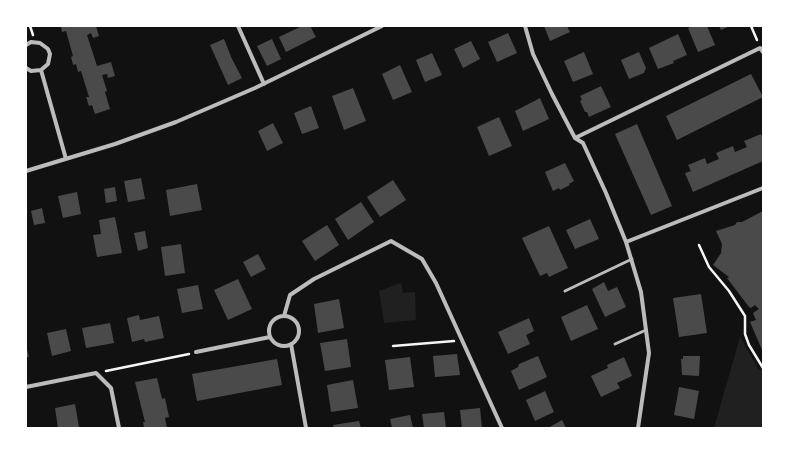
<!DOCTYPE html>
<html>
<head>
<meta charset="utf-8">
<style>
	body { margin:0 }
	#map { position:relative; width:789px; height:454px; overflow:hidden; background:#111; font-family:"DM Sans",sans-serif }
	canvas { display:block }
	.frame { position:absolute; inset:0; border:27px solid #fff; pointer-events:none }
</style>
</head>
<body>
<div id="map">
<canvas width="789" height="454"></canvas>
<div class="frame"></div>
</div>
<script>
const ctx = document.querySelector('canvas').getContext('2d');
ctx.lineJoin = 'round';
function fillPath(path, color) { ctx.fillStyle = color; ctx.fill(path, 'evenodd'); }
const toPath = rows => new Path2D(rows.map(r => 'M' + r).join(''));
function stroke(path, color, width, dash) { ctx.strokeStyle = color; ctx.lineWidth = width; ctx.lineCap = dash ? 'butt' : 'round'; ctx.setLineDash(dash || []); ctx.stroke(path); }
const green = toPath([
	[401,283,403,293,415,292,416,320,384,323,379,291],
	[740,337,759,370,763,369,763,428,714,428]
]);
const building = toPath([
	[61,26,77,26,78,27,96,26,99,36,93,38,91,33,87,35,97,66,111,62,115,76,108,78,107,74,102,75,107,91,105,92,110,109,95,114,92,105,89,106,86,97,89,97,81,71,78,72,76,64,73,65,71,57,73,56,66,31,62,32],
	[302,26,310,26,316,37,286,52,279,37],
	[544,26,567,26,570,32,550,41],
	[692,26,707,26,715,45,698,52,688,28],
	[719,26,730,26,721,30],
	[508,33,517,53,497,62,488,42],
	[678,34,687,55,673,61,674,63,658,69,649,48],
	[224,39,232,59,242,78,228,85,210,45],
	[272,39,281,59,267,66,257,46],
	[471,41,480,59,463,68,454,49],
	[584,52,593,74,573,82,564,61],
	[639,52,646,68,644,73,629,79,621,60],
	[432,53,442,75,425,82,416,60],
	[400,65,412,92,393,100,382,74],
	[751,74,763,97,677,140,666,116],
	[601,86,611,107,589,117,587,112,585,112,580,101,582,100,580,96],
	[353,88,366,121,344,130,332,96],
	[540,98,549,119,523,131,515,111],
	[311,106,319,128,302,134,294,113],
	[499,117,512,146,489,156,477,127],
	[273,123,283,143,267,151,258,131],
	[637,124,672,206,651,215,615,134],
	[761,134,763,139,763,161,693,192,685,173,691,171,688,165,705,158,707,164,719,159,716,153,733,146,735,152,747,147,744,141],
	[565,163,574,181,569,184,570,185,560,190,559,188,553,191,545,172],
	[141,178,145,199,128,202,124,181],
	[393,180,406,200,380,217,367,197],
	[197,184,202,210,170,216,166,190],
	[115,187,117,201,106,203,104,189],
	[77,192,81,214,63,218,58,196],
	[361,202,374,222,348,240,335,219],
	[42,208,45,223,34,225,31,211],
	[763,211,763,352,750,322,756,320,753,313,759,309,755,305,751,308,749,307,727,278,729,277,713,265,721,253,722,244,716,231,735,225,737,222,742,222],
	[115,217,122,253,97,257,93,235,101,234,99,220],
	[590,219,599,239,575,249,566,230],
	[327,225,339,245,315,261,302,241],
	[549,226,568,268,549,277,547,273,540,276,522,238],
	[145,231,148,248,138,251,134,233],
	[181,244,185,273,165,276,161,247],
	[258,254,266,269,251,277,243,262],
	[238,279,252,309,228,320,214,290],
	[604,282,608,291,617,287,626,307,605,317,592,289],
	[198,285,203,309,182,313,177,289],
	[701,294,707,333,679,337,673,298],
	[339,299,344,328,318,333,314,304],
	[587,305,598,329,571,341,561,317],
	[139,315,140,320,159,316,164,338,145,342,144,339,132,342,127,318],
	[529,318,534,331,526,335,530,344,508,354,498,332],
	[110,323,114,343,86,348,82,328],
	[66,329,71,351,52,356,47,333],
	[347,339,351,367,325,371,320,343],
	[26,346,29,357,26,357],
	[457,354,460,375,435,377,433,356],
	[538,356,547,377,519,390,511,371,518,367,519,364],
	[683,356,700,356,699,376,682,375,681,359,683,359],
	[410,357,414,387,389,390,385,360],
	[624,357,632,376,617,383,620,388,601,397,591,376,608,368,607,365],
	[277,359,282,385,197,401,192,374],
	[157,378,162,399,165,398,169,417,165,418,167,428,144,428,143,422,145,422,135,382],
	[353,380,358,408,331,412,327,385],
	[679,387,699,391,694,419,674,415],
	[545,391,554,412,535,421,526,400],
	[75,404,79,427,58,428,55,408],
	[480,408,482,428,462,428,460,410],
	[444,412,446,428,424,428,422,414],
	[410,415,413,428,392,428,390,419],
	[562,420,566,428,548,428],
	[359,421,361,428,334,428,333,425]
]);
const path = toPath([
	[30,26,33,35],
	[751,26,757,40],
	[699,245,709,267,729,291,745,316,745,334,749,345,763,368],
	[393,346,454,341],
	[106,371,189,354]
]);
const service = toPath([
	[565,291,632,259],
	[615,344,646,330]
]);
const minor = toPath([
	[238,26,264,84],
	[525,26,533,54,552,94,575,138,583,143,606,193,626,242,641,292,649,353,638,428],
	[26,45,31,42,40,43,48,49,50,54,48,64,41,70,31,71,26,68],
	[41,70,66,159],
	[575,138,760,48,763,52],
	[26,171,115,144,176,122,255,88,382,26],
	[626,242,763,188],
	'269 331a15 15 0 1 1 30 0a15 15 0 1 1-30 0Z',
	[284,316,290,295,314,279,391,241,422,259,436,283,502,428],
	[291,344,306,428],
	[196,352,270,337],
	[26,387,96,373,111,388,119,428]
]);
fillPath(green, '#202020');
fillPath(building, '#4a4a4a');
stroke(path, '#f5f5f5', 2.5);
stroke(service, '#bcbcbc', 3);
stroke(minor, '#bcbcbc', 4);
</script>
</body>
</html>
